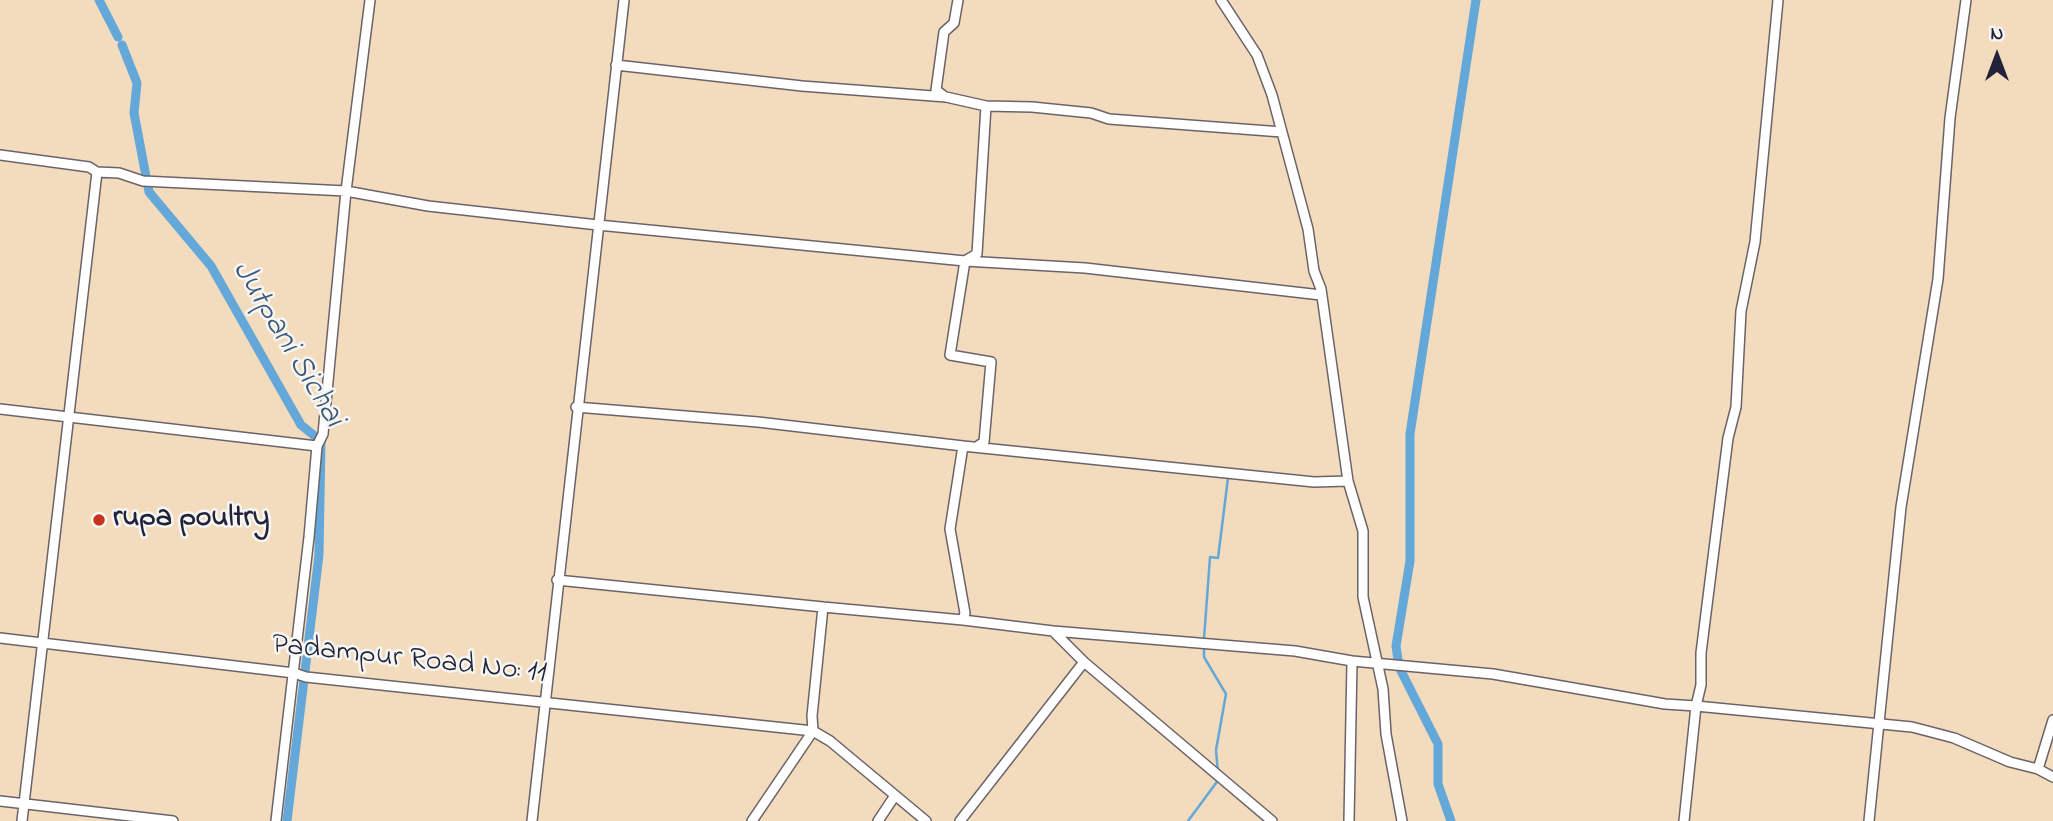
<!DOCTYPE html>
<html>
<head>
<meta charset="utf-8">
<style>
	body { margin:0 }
	#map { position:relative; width:2053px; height:821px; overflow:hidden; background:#f3dbbd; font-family:"Indie Flower",sans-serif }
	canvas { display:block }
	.north { position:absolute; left:1962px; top:21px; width:70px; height:70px; -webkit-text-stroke:5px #f6f6f2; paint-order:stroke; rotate:0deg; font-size:19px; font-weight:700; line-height:28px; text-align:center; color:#22223b }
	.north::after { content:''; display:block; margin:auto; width:24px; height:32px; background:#22223b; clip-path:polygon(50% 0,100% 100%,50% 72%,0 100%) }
</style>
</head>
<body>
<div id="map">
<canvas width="2053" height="821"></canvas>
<div class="north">N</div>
</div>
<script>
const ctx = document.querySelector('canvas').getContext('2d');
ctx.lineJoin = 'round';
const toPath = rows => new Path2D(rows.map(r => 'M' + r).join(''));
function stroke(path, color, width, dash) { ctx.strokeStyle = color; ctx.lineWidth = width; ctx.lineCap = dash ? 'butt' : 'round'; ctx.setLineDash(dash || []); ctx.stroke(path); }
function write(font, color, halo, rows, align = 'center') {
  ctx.font = font + ' "Indie Flower",sans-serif'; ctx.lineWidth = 5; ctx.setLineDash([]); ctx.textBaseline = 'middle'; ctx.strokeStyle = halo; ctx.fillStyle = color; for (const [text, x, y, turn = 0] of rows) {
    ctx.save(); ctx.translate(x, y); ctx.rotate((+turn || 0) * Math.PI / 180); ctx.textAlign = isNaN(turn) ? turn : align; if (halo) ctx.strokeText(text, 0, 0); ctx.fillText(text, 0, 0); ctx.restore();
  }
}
const stream = toPath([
	[1204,639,1210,557,1218,558,1228,478],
	[1204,646,1204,657,1226,694,1216,750,1218,773],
	[1188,821,1219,779]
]);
const canal = toPath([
	[99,0,118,37],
	[122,45,137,83,134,113,149,192,211,266,301,425,321,441,319,555,287,821],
	[1451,821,1438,784,1438,744,1399,667,1396,646,1410,561,1410,434,1476,0]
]);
const minor = toPath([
	[1221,0,1257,55,1272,95,1308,229,1314,271,1321,289,1348,481,1363,531,1363,597,1383,689,1386,734,1402,821],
	[616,65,802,86,946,97,986,106,977,254,965,261,950,355,991,362,984,442,978,446],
	[945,97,936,90,944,32,954,23,958,0],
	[986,106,1032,107,1091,113,1109,119,1282,132],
	[0,155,89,167,97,172,22,821],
	[97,172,119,173,143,181,346,191,428,206,598,225,965,261,1085,268,1321,295],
	[576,407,758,422,963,446],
	[0,409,317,446],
	[557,580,823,607],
	[963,620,1053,631,1295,651,1352,661],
	[1053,631,1084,662,1272,821],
	[0,638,294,673,306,677,813,731,830,741,926,821],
	[2038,769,2053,720],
	[0,801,173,821],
	[276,821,309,537,317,446,323,434,346,191,370,0],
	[532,821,624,0],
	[752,821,813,731,812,716,823,607,963,620,965,613,950,529,963,446,1314,482,1348,481],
	[878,821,894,797],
	[960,821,1084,662],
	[1349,821,1352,661,1493,674,1665,704,1696,706,1701,685,1701,653,1728,438,1736,407,1741,311,1755,242,1778,0],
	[1684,821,1696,706,1912,727,1954,738,2010,762,2038,769,2053,777],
	[1869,821,1901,507,1938,279,1950,118,1966,0]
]);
const markers = [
	[99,520,7,"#c8321e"]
];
const poiNames = [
	["rupa poultry",113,520]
];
const streetNames = [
	["Padampur Road No: 11",409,661,6]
];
const waterNames = [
	["Jutpani Sichai",286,345,59]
];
stroke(stream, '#63a8d8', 2.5);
stroke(canal, '#63a8d8', 9);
stroke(minor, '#6b6368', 12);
stroke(minor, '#fff', 9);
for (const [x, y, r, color] of markers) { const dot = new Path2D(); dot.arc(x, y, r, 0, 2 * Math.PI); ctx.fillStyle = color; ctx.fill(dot); stroke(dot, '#f6f6f2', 2.5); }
write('bold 30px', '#22223b', '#f6f6f2', poiNames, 'left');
write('30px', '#22223b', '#f6f6f2', streetNames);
write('italic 32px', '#3c587a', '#f6f6f2', waterNames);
</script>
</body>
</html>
